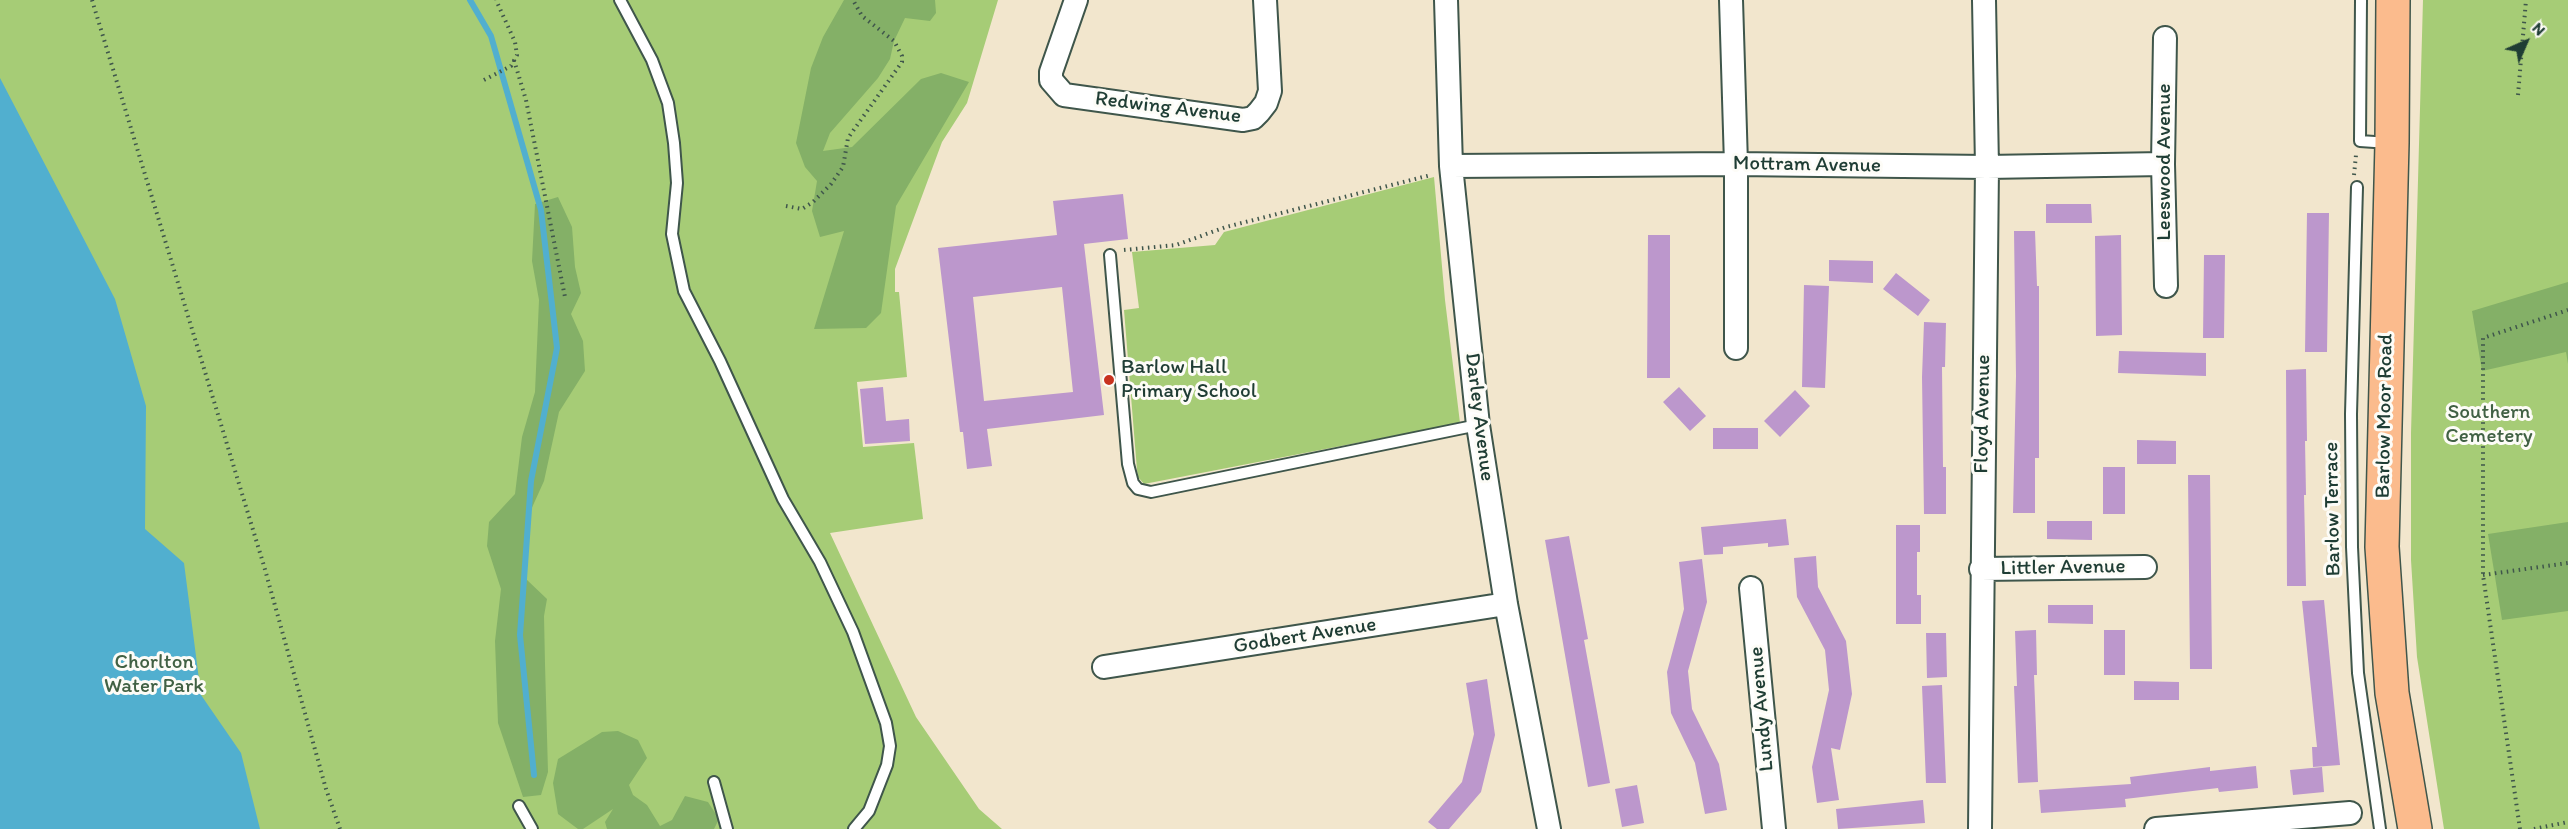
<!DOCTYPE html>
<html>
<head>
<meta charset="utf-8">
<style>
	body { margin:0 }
	#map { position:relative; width:2568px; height:829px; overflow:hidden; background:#f2e6cd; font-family:Itim,sans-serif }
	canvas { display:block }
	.north { position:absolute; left:2496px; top:12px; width:60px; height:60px; -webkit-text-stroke:4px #fdfcf7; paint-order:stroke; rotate:45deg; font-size:16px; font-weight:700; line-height:24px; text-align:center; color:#1f3d34 }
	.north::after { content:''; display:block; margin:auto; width:21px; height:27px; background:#1f3d34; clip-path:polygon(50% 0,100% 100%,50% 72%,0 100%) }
</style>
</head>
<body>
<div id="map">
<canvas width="2568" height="829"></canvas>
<div class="north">N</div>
</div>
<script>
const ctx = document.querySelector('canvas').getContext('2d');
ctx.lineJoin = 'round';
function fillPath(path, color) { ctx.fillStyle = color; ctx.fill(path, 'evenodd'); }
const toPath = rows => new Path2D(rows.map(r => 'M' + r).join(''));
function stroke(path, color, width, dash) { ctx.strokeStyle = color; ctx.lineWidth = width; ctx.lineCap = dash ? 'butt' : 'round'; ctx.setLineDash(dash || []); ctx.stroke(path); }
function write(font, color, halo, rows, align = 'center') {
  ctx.font = font + ' Itim,sans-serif'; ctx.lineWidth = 6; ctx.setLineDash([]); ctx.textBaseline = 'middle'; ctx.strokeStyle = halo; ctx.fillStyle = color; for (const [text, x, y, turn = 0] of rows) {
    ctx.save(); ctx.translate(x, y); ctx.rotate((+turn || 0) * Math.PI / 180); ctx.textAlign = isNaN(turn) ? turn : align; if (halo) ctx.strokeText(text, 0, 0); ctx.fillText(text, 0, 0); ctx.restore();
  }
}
const green = toPath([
	[0,0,998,0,967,103,942,142,895,269,895,292,899,292,907,377,857,382,863,447,914,443,923,519,830,533,916,717,979,809,1002,829,0,829],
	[2423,0,2568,0,2568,829,2444,829,2417,657,2411,560,2411,433],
	[1434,177,1445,300,1460,423,1144,484,1138,477,1137,470,1124,310,1139,308,1132,252,1215,245,1224,232]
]);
const forest = toPath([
	[844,0,935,0,936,13,930,21,905,18,894,41,890,59,878,78,830,133,823,151,852,147,921,79,941,73,969,82,896,206,881,313,866,328,814,329,844,231,820,237,812,211,817,181,805,167,796,143,811,68,823,37],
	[558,197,572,227,575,267,581,293,571,314,583,341,585,371,559,412,544,481,530,512,526,579,547,599,544,616,545,664,548,772,541,795,523,797,498,723,495,641,501,589,487,546,489,522,515,494,522,437,535,392,539,300,532,261,535,204],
	[2568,282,2568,364,2566,352,2482,371,2472,311],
	[2568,522,2568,611,2502,620,2488,534],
	[618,731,638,740,647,758,629,785,633,795,647,805,660,826,672,820,685,796,708,802,719,819,714,829,607,829,605,822,613,809,583,829,578,829,558,814,553,783,558,759,602,732]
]);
const water = toPath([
	[0,78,115,299,146,406,145,529,184,563,201,695,241,753,260,829,0,829]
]);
const stream = toPath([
	[470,0,491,36,541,210,557,348,531,481,520,635,534,775]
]);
const building = toPath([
	[1123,194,1128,239,1084,244,1104,415,987,429,992,466,967,469,963,432,960,432,938,248,1057,235,1053,201],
	[1062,287,1073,392,984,401,973,297],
	[2046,204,2091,204,2092,223,2046,223],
	[2307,213,2329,213,2327,352,2305,352],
	[2014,231,2035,231,2037,286,2039,286,2039,458,2035,458,2035,513,2013,513,2016,376],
	[1648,235,1670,235,1670,378,1647,378],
	[2121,235,2122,335,2096,336,2095,236],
	[2204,255,2225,255,2224,338,2203,338],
	[1829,260,1873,261,1873,283,1829,281],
	[1896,273,1930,300,1918,316,1883,289],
	[1804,285,1829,286,1825,388,1802,387],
	[1924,322,1946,323,1945,367,1942,367,1943,467,1946,467,1946,514,1924,514,1922,377],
	[2119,351,2206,353,2206,376,2118,373],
	[2306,369,2307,441,2305,441,2306,495,2304,495,2306,586,2287,586,2286,370],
	[883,387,886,421,909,419,910,441,865,444,860,389],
	[1679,387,1706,416,1690,431,1663,402],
	[1795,390,1810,406,1780,437,1764,421],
	[1713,428,1758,428,1758,449,1713,449],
	[2137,440,2176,441,2176,464,2137,464],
	[2103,467,2125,467,2125,514,2103,514],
	[2188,475,2210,475,2212,669,2190,669],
	[1786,519,1789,545,1768,547,1768,543,1723,547,1723,554,1704,555,1701,527],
	[2047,521,2092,521,2092,540,2047,539],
	[1896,525,1920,525,1920,552,1917,552,1917,595,1921,595,1921,624,1896,624],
	[1569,536,1588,639,1584,640,1610,783,1588,787,1545,540],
	[1816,556,1818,587,1846,641,1852,694,1840,750,1831,748,1839,800,1817,803,1812,767,1829,690,1825,650,1797,597,1794,558],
	[1702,559,1707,602,1688,671,1692,709,1719,764,1727,810,1705,814,1695,763,1671,713,1667,672,1684,609,1679,562],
	[2324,600,2340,765,2313,767,2312,747,2317,747,2302,601],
	[2048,605,2093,605,2093,624,2048,623],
	[2036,630,2037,675,2034,675,2038,782,2018,783,2014,686,2017,686,2015,631],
	[2104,630,2125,630,2125,675,2104,675],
	[1926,633,1946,633,1947,677,1927,678],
	[1487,679,1495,735,1481,792,1449,829,1437,829,1428,822,1462,782,1474,734,1466,683],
	[2134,681,2179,682,2179,700,2134,700],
	[1942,685,1946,783,1926,783,1922,686],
	[2256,766,2258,788,2219,792,2218,788,2125,799,2126,807,2041,813,2039,790,2131,784,2130,777,2210,767,2210,771],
	[2322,767,2324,792,2293,795,2290,770],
	[1637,785,1644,823,1622,827,1615,789],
	[1923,800,1925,823,1838,829,1836,809]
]);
const path = toPath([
	[92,0,264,566,326,789,340,829],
	[514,60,526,100,565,297],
	[484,80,511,66,517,55,515,42,496,0],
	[2518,95,2526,0],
	[2354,175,2356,155],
	[786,206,802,209,813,202,831,184,843,167,848,138,902,62,902,56,894,41,862,16,853,0],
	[1124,250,1176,245,1226,227,1431,175],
	[2483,575,2568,563],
	[2520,829,2483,575,2483,338,2568,310],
	[2534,829,2568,822]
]);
const lane = toPath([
	[620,0,652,60,668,103,674,143,677,183,672,234,684,291,720,361,783,499,820,562,853,632,886,723,890,746,887,765,869,811,854,829],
	[2361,0,2360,141,2389,143],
	[2357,187,2351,414,2352,547,2358,673,2380,829],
	[1110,255,1128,464,1133,483,1138,489,1151,492,1478,425],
	[714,782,727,829],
	[519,806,532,829]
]);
const street = toPath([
	[1076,0,1051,72,1051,80,1064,95,1243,120,1253,118,1259,112,1266,103,1270,91,1265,0],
	[1446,0,1451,166,1478,425,1506,604,1549,829],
	[1731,0,1736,164,1736,348],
	[2165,38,2163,164,2166,286],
	[1451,166,1736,164,1987,167,2163,164],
	[1981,569,2145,567],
	[1751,588,1774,829],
	[1104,667,1506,604],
	[1980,829,1987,167,1984,0],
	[2156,829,2350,813]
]);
const primary = toPath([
	[2393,0,2392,143,2382,547,2392,693,2415,829]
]);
const markers = [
	[1109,380,6,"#c8321e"]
];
const streetNames = [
	["Redwing Avenue",1168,108,7],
	["Leeswood Avenue",2165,162,-90],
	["Mottram Avenue",1807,165,1],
	["Floyd Avenue",1983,414,-89],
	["Barlow Moor Road",2385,416,-89],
	["Darley Avenue",1479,417,83],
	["Barlow Terrace",2333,509,-91],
	["Littler Avenue",2063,568,-1],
	["Godbert Avenue",1305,636,-9],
	["Lundy Avenue",1762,709,-95]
];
const poiNames = [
	["Barlow Hall",1121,368],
	["Primary School",1121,392]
];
const parkNames = [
	["Southern",2489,413],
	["Cemetery",2489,437],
	["Chorlton",154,663],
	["Water Park",154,687]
];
fillPath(green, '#a6cc76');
fillPath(forest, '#84b067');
fillPath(water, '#51afcf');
stroke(stream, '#51afcf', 6);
fillPath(building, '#bc97cc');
stroke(lane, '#3f564b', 14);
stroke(street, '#3f564b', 26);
stroke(primary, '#3f564b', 36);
stroke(path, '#3f564b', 4, [1.5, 4.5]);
stroke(lane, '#fff', 10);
stroke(street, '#fff', 22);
stroke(primary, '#fbbb8d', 33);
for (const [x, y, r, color] of markers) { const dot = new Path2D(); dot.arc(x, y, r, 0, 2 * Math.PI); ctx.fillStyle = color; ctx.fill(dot); stroke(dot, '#fdfcf7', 2); }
write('21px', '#1f3d34', '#fdfcf7', streetNames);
write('21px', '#1f3d34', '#fdfcf7', poiNames, 'left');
write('21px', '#416144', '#fdfcf7', parkNames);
</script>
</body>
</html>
